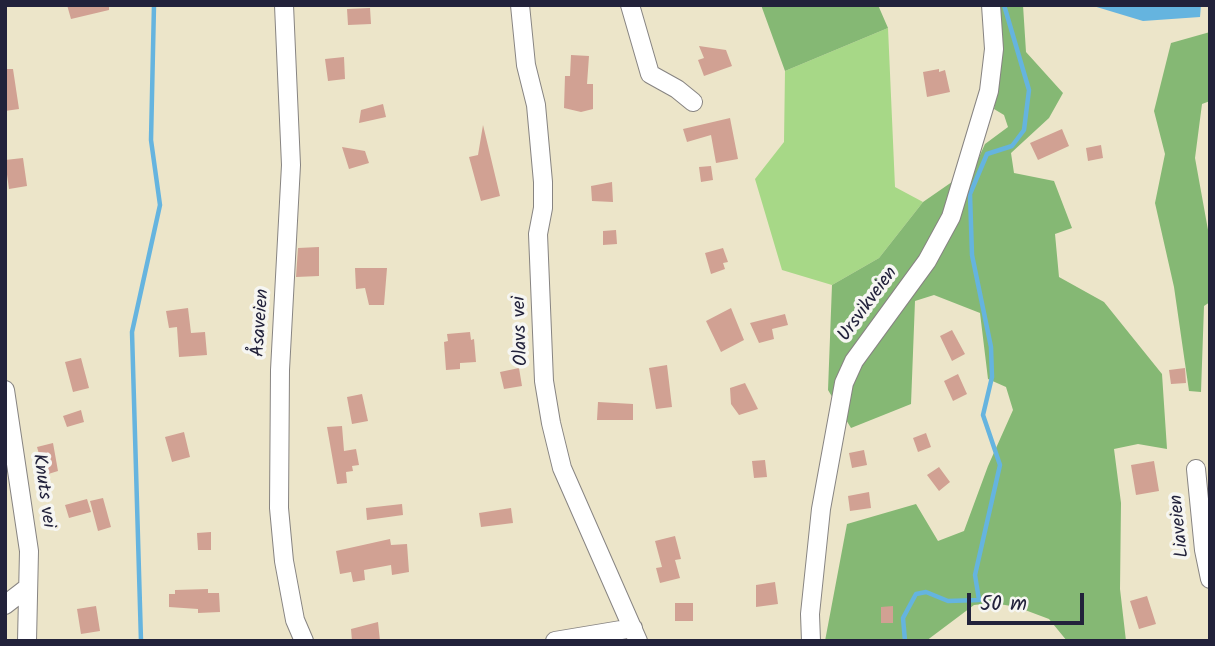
<!DOCTYPE html>
<html>
<head>
<meta charset="utf-8">
<style>
	body { margin:0 }
	#map { position:relative; width:1215px; height:646px; overflow:hidden; background:#ece5c9; font-family:Kalam,sans-serif }
	canvas { display:block }
	.frame { position:absolute; inset:0; border:7px solid #22223b; pointer-events:none }
	.scale { position:absolute; left:967px; top:593px; width:117px; height:32px; box-sizing:border-box; border:4px solid #22223b; border-top:0; padding-left:9px; font-size:21px; line-height:24px; white-space:nowrap; color:#22223b; -webkit-text-stroke:5px #f6f6f2; paint-order:stroke }
</style>
</head>
<body>
<div id="map">
<canvas width="1215" height="646"></canvas>
<div class="frame"></div>
<div class="scale">50 m</div>
</div>
<script>
const ctx = document.querySelector('canvas').getContext('2d');
ctx.lineJoin = 'round';
function fillPath(path, color) { ctx.fillStyle = color; ctx.fill(path, 'evenodd'); }
const toPath = rows => new Path2D(rows.map(r => 'M' + r).join(''));
function stroke(path, color, width, dash) { ctx.strokeStyle = color; ctx.lineWidth = width; ctx.lineCap = dash ? 'butt' : 'round'; ctx.setLineDash(dash || []); ctx.stroke(path); }
function write(font, color, halo, rows, align = 'center') {
  ctx.font = font + ' Kalam,sans-serif'; ctx.lineWidth = 7; ctx.setLineDash([]); ctx.textBaseline = 'middle'; ctx.strokeStyle = halo; ctx.fillStyle = color; for (const [text, x, y, turn = 0] of rows) {
    ctx.save(); ctx.translate(x, y); ctx.rotate((+turn || 0) * Math.PI / 180); ctx.textAlign = isNaN(turn) ? turn : align; if (halo) ctx.strokeText(text, 0, 0); ctx.fillText(text, 0, 0); ctx.restore();
  }
}
const green = toPath([
	[888,28,895,187,923,202,879,258,832,285,782,270,755,179,784,142,785,71]
]);
const forest = toPath([
	[761,5,878,5,888,28,785,71],
	[998,5,1023,5,1026,52,1063,93,1049,118,1011,153,1014,173,1054,181,1072,228,1055,234,1059,277,1104,302,1162,374,1167,449,1138,444,1114,449,1121,503,1120,589,1126,641,1067,641,1049,619,1017,607,993,603,974,605,926,641,825,641,847,524,916,504,938,541,964,531,988,466,1013,410,1006,387,988,379,980,313,934,295,915,301,911,404,851,428,828,390,832,285,879,258,923,202,975,166,985,144,1008,127,1004,115,994,109,1003,44],
	[1210,32,1210,101,1202,104,1195,158,1210,241,1210,302,1204,306,1201,392,1189,391,1174,287,1155,203,1165,154,1154,111,1171,43]
]);
const water = toPath([
	[1090,5,1201,5,1200,17,1143,21]
]);
const stream = toPath([
	[141,641,132,332,160,205,151,140,154,5],
	[905,641,903,618,916,594,926,592,948,601,979,600,975,575,1000,465,983,415,992,377,991,347,972,255,970,194,987,154,1012,146,1024,130,1029,90,1004,5]
]);
const building = toPath([
	[67,5,109,5,109,10,71,19],
	[370,8,371,24,348,25,347,9],
	[699,46,726,50,732,66,704,76,698,60,704,58],
	[571,55,589,56,587,84,593,84,593,109,581,112,564,108,565,76,570,76],
	[344,57,345,79,328,81,325,59],
	[5,69,13,69,19,109,5,111],
	[939,69,939,72,945,70,950,92,927,97,923,72],
	[383,104,386,117,359,123,361,110],
	[730,118,738,159,716,163,711,135,687,142,683,129],
	[483,125,500,196,481,201,469,157,478,155],
	[1062,129,1069,146,1038,160,1030,143],
	[1101,145,1103,158,1088,161,1086,148],
	[342,147,365,151,369,163,349,169],
	[23,158,27,186,9,189,5,160],
	[711,166,713,180,701,182,699,167],
	[612,182,613,202,592,201,591,186],
	[616,230,617,244,603,245,603,231],
	[319,247,319,276,296,277,298,248],
	[723,248,728,262,723,263,725,269,711,274,705,253],
	[355,268,387,268,384,305,369,305,365,288,356,289],
	[188,308,191,333,205,332,207,355,179,357,177,327,169,328,166,311],
	[731,308,744,340,721,352,706,321],
	[785,314,788,325,772,329,774,339,759,343,750,323],
	[952,330,965,354,952,361,940,336],
	[470,332,471,340,474,339,476,362,460,363,460,369,446,370,444,342,448,341,447,334],
	[81,358,89,388,73,392,65,362],
	[667,365,672,407,656,409,649,368],
	[519,368,522,386,504,389,500,372],
	[1185,368,1186,383,1171,384,1169,370],
	[958,374,967,394,953,401,944,381],
	[745,383,758,409,739,415,731,404,730,388],
	[362,394,368,421,352,424,347,397],
	[598,402,633,404,633,420,597,420],
	[81,410,84,422,67,427,63,416],
	[342,426,344,451,356,449,359,465,352,466,353,471,346,472,347,483,337,484,327,427],
	[184,432,190,457,172,462,165,437],
	[926,433,931,447,918,452,913,438],
	[53,443,58,471,45,475,37,447],
	[864,450,867,465,852,468,849,453],
	[765,460,767,477,754,478,752,461],
	[1154,461,1159,491,1136,495,1131,465],
	[939,467,950,482,939,491,927,475],
	[869,492,871,508,850,511,848,496],
	[103,498,111,527,98,531,90,501],
	[87,499,91,512,69,518,65,505],
	[402,504,403,515,367,520,366,508],
	[511,508,513,523,481,527,479,513],
	[211,532,211,550,198,550,197,533],
	[675,536,681,559,675,560,680,578,660,583,656,568,662,567,655,541],
	[390,539,391,545,407,544,409,572,392,575,391,565,364,570,365,580,353,582,351,572,340,574,336,551],
	[775,582,778,604,756,607,756,585],
	[208,589,208,593,219,593,220,612,198,613,198,609,169,607,169,594,175,594,175,590],
	[1147,596,1156,624,1139,629,1130,601],
	[675,603,693,603,693,621,675,621],
	[96,606,100,631,81,634,77,609],
	[893,606,893,623,881,623,881,607],
	[378,622,380,641,352,641,351,629]
]);
const minor = toPath([
	[284,5,291,165,280,370,279,508,284,561,295,620,304,641],
	[520,5,526,65,536,105,543,182,543,208,538,234,544,381,551,423,562,468,638,641],
	[630,5,650,74,677,89,693,102],
	[5,390,29,551,27,641],
	[1196,469,1204,550,1210,579],
	[5,605,27,588],
	[555,641,633,628],
	[811,641,810,614,821,509,844,383,854,361,927,261,951,217,989,91,994,49,991,5]
]);
const streetNames = [
	["Ursvikveien",869,305,-54],
	["Åsaveien",262,323,-86],
	["Olavs vei",522,331,-92],
	["Knuts vei",42,491,82],
	["Liaveien",1181,526,-96]
];
fillPath(green, '#a7d887');
fillPath(forest, '#85b874');
fillPath(water, '#65b4df');
stroke(stream, '#65b4df', 4.5);
fillPath(building, '#d1a193');
stroke(minor, '#878482', 20);
stroke(minor, '#fff', 18);
write('19px', '#22223b', '#f6f6f2', streetNames);
</script>
</body>
</html>
